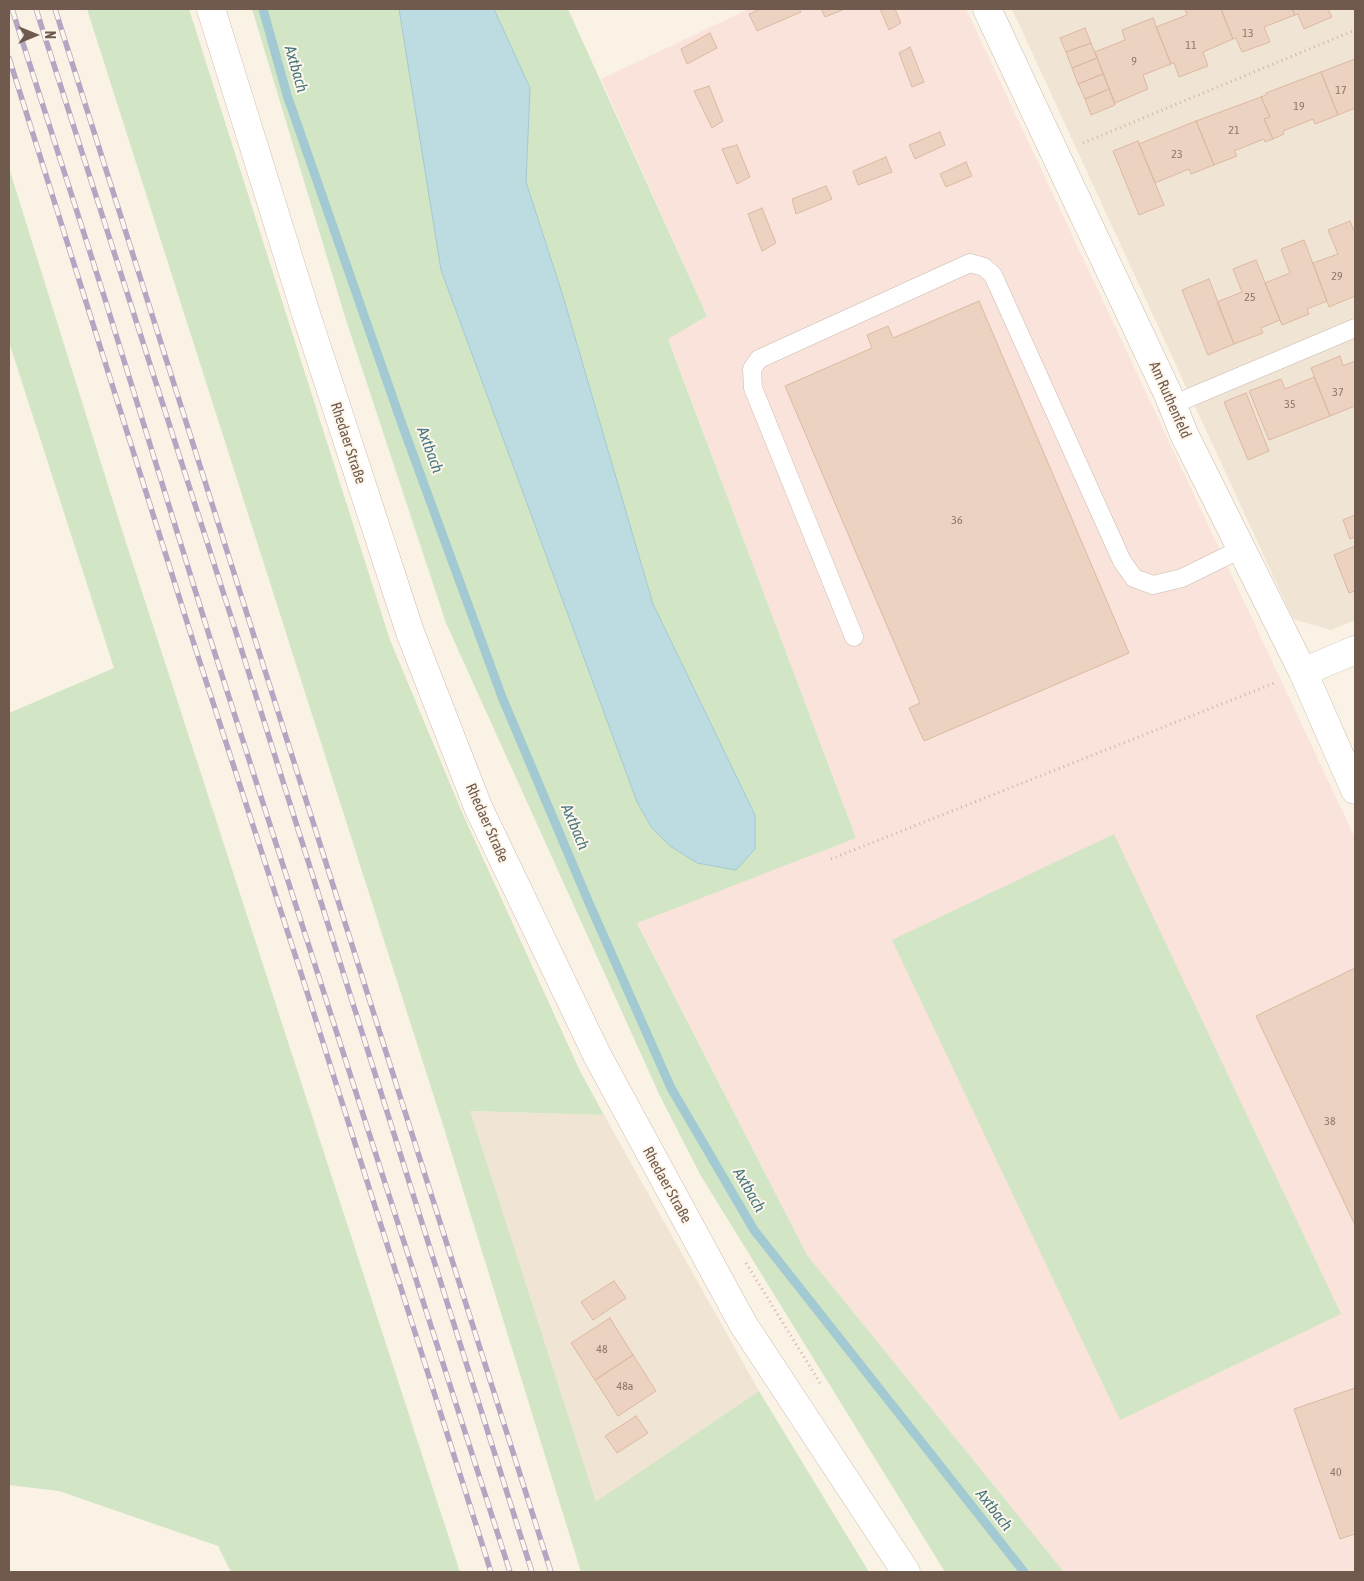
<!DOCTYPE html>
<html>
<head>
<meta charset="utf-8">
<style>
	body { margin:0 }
	#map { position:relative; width:1364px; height:1581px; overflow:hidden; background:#faf2e5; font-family:"Asap Condensed",sans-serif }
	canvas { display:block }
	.frame { position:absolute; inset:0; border:10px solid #705a4d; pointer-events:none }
	.north { position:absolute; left:10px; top:10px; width:50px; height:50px; -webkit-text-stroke:4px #fdf6eb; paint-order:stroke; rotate:90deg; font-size:14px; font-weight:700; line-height:20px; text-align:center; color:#705a4d }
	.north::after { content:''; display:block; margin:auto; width:18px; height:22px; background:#705a4d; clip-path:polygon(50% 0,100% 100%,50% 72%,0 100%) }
</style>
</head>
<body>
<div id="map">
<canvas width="1364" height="1581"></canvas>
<div class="frame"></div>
<div class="north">N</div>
</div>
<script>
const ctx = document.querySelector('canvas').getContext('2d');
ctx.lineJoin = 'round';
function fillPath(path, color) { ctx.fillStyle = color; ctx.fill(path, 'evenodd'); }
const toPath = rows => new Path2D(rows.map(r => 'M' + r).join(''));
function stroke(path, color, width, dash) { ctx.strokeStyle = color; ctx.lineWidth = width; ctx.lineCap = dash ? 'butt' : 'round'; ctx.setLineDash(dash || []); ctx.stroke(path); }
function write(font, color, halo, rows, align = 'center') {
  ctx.font = font + ' "Asap Condensed",sans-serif'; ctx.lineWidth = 4; ctx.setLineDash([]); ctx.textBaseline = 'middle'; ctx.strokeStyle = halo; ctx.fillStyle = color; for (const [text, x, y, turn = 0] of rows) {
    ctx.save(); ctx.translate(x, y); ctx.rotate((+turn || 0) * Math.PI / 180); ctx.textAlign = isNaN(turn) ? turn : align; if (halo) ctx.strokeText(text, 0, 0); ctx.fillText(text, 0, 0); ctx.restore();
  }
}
const residential = toPath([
	[1012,9,1355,9,1355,620,1331,630,1293,619],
	[469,1111,604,1115,759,1391,596,1503]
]);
const commercial = toPath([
	[749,9,966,9,1355,838,1355,1572,1064,1572,807,1255,637,922,856,838,668,338,707,316,601,79]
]);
const green = toPath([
	[87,9,189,9,390,640,461,810,580,1071,604,1115,470,1111,596,1502,759,1391,869,1572,581,1572,442,1122],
	[252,9,568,9,707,316,668,339,856,838,637,923,807,1255,1064,1572,945,1572,701,1176,660,1096,446,623,346,320],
	[9,168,121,527,460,1572,231,1572,218,1546,59,1491,9,1485,9,713,114,668,9,342],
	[1114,834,1341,1314,1120,1420,892,940]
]);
const water = toPath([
	[399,9,494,9,530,88,526,182,562,293,653,604,755,815,755,849,736,870,697,863,670,846,652,828,637,802,441,270,399,9]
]);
const stream = toPath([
	[263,9,287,95,403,427,502,697,589,903,671,1088,754,1230,1024,1572]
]);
const building = toPath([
	[760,9,799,9,801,12,757,31,749,14,760,9],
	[821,9,845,9,825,17,821,9],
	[880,9,895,9,901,23,889,30,880,9],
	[1185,9,1221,9,1233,39,1203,52,1208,66,1179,77,1174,63,1171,64,1156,27,1187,15,1185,9],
	[1221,9,1292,9,1295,15,1264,27,1270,42,1242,52,1236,38,1233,39,1221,9],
	[1292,9,1328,9,1332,17,1304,29,1298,14,1295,15,1292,9],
	[1153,18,1171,64,1143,75,1148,89,1115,103,1095,52,1125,40,1122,30,1153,18],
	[1085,28,1091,43,1066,52,1060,38,1085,28],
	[710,33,717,48,687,64,681,49,710,33],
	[1091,43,1097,58,1072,68,1066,52,1091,43],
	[910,47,924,82,912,87,899,53,910,47],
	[1097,58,1103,74,1078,84,1072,68,1097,58],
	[1355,59,1355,108,1338,115,1321,72,1355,59],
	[1321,72,1338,115,1315,124,1313,119,1283,131,1284,134,1273,139,1264,119,1270,117,1261,97,1266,95,1266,93,1321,72],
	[1103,74,1109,89,1085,99,1078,84,1103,74],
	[709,86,723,121,712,128,694,91,709,86],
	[1109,89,1115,105,1091,115,1085,99,1109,89],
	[1261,97,1270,117,1264,119,1273,139,1265,142,1264,139,1234,151,1237,156,1214,165,1196,121,1261,97],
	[1196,121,1214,165,1191,174,1189,169,1155,183,1139,144,1196,121],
	[940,132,945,145,915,159,909,145,940,132],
	[1138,141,1164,205,1139,215,1113,151,1138,141],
	[737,145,750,177,737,184,722,149,737,145],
	[886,157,892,172,858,185,853,171,886,157],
	[966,162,972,176,946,187,940,174,966,162],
	[826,186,832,199,796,214,792,199,826,186],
	[762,208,776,243,762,251,748,214,762,208],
	[1350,221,1355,233,1355,289,1354,290,1355,296,1329,307,1313,263,1338,254,1328,230,1350,221],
	[1304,240,1327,301,1307,309,1309,314,1282,325,1265,283,1290,273,1281,249,1304,240],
	[1256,260,1280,320,1261,328,1263,333,1234,344,1217,302,1242,292,1233,269,1256,260],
	[1209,279,1234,344,1208,355,1182,290,1209,279],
	[979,301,1129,653,924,741,909,708,920,703,785,386,872,348,867,335,888,326,893,338,979,301],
	[1340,356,1343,366,1355,361,1355,406,1330,416,1311,368,1340,356],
	[1314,377,1330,416,1269,440,1249,391,1281,379,1285,389,1314,377],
	[1246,393,1269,451,1248,460,1224,402,1246,393],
	[1355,515,1355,537,1350,539,1343,520,1355,515],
	[1355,546,1355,591,1349,593,1334,555,1355,546],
	[1355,968,1355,1225,1256,1016,1355,968],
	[614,1281,626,1298,593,1320,581,1302,614,1281],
	[610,1318,633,1355,595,1380,571,1343,610,1318],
	[633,1355,656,1391,618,1416,595,1380,633,1355],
	[1355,1388,1355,1534,1340,1539,1294,1409,1355,1388],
	[636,1416,648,1433,617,1453,605,1436,636,1416]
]);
const path = toPath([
	[1083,143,1355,30],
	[831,859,1277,682],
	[746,1263,820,1383]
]);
const lane = toPath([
	[1172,405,1355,328],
	[854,637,753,388,752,369,759,359,970,263,984,267,993,275,1122,561,1134,578,1153,585,1182,578,1241,549]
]);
const street = toPath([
	[987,9,1168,394,1184,434,1303,672,1355,790],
	[1303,672,1355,650]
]);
const secondary = toPath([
	[211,9,307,317,410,632,478,807,597,1055,743,1324,906,1572]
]);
const rail = toPath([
	[12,9,104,296,209,635,510,1572],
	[36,9,234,626,532,1572],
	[55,9,551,1572],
	[9,58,193,641,300,970,491,1572]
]);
const numberNames = [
	["13",1248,33],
	["11",1191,45],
	["9",1134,61],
	["17",1341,90],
	["19",1299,106],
	["21",1234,130],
	["23",1177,154],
	["29",1337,276],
	["25",1250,297],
	["37",1338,392],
	["35",1290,404],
	["36",957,520],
	["38",1330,1121],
	["48",602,1349],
	["48a",625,1386],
	["40",1336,1472]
];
const streetNames = [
	["Am Ruthenfeld",1170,400,66],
	["Rhedaer Straße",348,443,72],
	["Rhedaer Straße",487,823,66],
	["Rhedaer Straße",667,1185,61]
];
const waterNames = [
	["Axtbach",296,69,74],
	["Axtbach",430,450,70],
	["Axtbach",575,827,67],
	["Axtbach",749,1190,60],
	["Axtbach",994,1510,52]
];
fillPath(residential, '#f0e4d5');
fillPath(commercial, '#f9e3da');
fillPath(green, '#d2e6c5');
fillPath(water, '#bcdce1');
stroke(water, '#a3cad2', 1);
stroke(stream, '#a3cad2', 9);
fillPath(building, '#ecd2c0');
stroke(building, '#ddb9a2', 1);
stroke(lane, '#cabaad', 19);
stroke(street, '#cabaad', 29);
stroke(secondary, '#cebcae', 29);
stroke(path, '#d1b5a3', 3, [1, 4]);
stroke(lane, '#fff', 18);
stroke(street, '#fff', 28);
stroke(secondary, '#fff', 28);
stroke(rail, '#b5a5c2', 5.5);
stroke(rail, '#fdf6eb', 4, [11]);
write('12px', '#8f786a', null, numberNames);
write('15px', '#705a4d', '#fdf6eb', streetNames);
write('italic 16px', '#497881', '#fdf6eb', waterNames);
</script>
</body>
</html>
